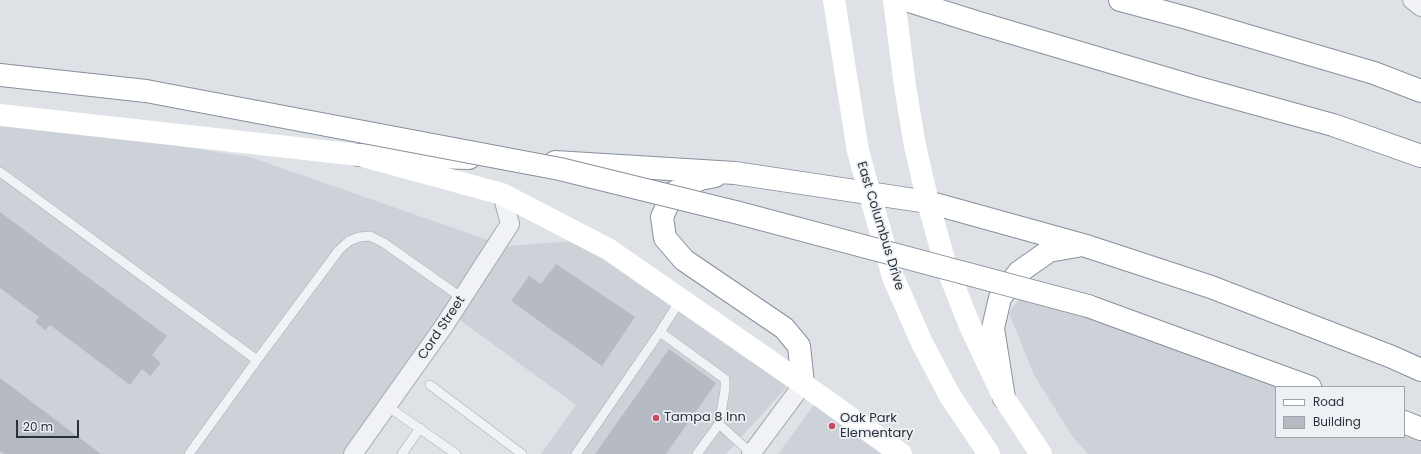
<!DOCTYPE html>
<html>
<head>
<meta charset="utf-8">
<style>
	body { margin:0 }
	#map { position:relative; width:1421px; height:454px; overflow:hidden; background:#dee2e7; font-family:Poppins,sans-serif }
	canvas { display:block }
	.legend { position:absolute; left:1275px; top:386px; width:130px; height:52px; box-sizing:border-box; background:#eef1f4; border:1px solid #9fa4aa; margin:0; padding:5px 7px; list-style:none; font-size:12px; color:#29313c }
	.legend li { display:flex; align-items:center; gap:8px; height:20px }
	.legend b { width:20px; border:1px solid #9fa4aa }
	.scale { position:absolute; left:16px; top:420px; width:63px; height:18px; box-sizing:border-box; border:2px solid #29313c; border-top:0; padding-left:5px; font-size:12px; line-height:14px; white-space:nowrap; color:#29313c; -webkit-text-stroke:3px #eef1f4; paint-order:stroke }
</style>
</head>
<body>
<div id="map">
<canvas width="1421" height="454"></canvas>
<ul class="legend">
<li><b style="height:5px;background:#fff"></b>Road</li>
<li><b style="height:11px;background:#b6bbc3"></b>Building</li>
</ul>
<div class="scale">20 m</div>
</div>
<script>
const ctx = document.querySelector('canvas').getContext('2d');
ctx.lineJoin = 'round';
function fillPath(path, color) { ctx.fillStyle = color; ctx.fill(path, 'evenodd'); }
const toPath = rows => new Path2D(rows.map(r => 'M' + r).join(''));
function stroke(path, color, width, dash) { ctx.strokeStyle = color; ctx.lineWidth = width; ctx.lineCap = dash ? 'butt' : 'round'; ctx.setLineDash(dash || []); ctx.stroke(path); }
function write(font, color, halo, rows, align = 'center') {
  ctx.font = font + ' Poppins,sans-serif'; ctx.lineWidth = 3.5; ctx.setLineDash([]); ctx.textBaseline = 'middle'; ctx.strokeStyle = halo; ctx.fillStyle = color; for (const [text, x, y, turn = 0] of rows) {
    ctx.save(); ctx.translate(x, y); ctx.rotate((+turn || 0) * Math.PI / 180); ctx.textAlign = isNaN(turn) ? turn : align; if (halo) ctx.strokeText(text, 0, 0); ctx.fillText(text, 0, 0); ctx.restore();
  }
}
const built = toPath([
	[0,124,42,125,250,157,505,246,577,241,801,371,726,454,541,454,576,405,456,317,351,454,0,454],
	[1024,292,1172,340,1327,387,1276,387,1276,437,1404,437,1404,414,1421,422,1421,454,1088,454,1073,437,1034,375,1009,313],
	[819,398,911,454,778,454]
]);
const building = toPath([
	[0,212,167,336,152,355,161,363,150,376,142,369,130,385,50,325,45,330,35,322,39,317,0,288],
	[556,264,635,317,602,366,511,301,529,276,541,284],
	[669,349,716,383,666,454,595,454],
	[0,378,101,454,4,454,0,451]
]);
const lane = toPath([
	[0,172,257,360,189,454],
	[681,299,660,332,725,379,725,390,719,424,751,453],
	[257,360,339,250,349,241,359,237,370,236,384,243,462,298],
	[430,385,522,454],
	[387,406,456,454],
	[402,454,420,428],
	[576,454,660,332],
	[697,454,719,424]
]);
const street = toPath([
	[1412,0,1421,7],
	[353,454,444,326,510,224,502,194],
	[751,454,803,384]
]);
const secondary = toPath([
	[834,0,858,151,893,277,922,343,950,396,989,454],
	[894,0,905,86,915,146,928,202,945,263,970,326,1004,398,1041,454],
	[0,115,359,155,502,194,608,249,803,384,901,454]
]);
const highway = toPath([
	[906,0,979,23,1195,87,1333,125,1421,156],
	[1120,0,1187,18,1374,73,1421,91],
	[0,75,146,91],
	[359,155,469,158],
	[555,162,735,173,928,202,1083,245,1211,287,1392,357,1421,370],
	[715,176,700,179,673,193,662,217,665,238,684,260,784,328,799,346,803,384],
	[1088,306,1310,387],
	[1004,398,993,328,1000,298,1019,272,1049,251,1077,246],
	[1404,422,1421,429]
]);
const highwayBridge = toPath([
	[146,91,560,169,739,213,1088,306]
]);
const markers = [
	[656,418,4,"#c34c63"],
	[832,426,4,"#c34c63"]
];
const streetNames = [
	["East Columbus Drive",880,226,73],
	["Cord Street",442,328,-56]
];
const poiNames = [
	["Tampa 8 Inn",664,418],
	["Oak Park",840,419],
	["Elementary",840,434]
];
fillPath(built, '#cdd1d8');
fillPath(building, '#b6bbc3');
stroke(lane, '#a4a9b0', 10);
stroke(street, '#a4a9b0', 20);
stroke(highway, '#87909c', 24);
stroke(lane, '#f1f2f5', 9);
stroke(street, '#f1f2f5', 18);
stroke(secondary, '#fff', 22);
stroke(highway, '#fff', 22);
stroke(highwayBridge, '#87909c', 24, []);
stroke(highwayBridge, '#fff', 22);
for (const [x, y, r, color] of markers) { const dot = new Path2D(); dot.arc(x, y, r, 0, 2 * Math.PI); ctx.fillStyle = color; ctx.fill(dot); stroke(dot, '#eef1f4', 1.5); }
write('13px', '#29313c', '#eef1f4', streetNames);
write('13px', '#29313c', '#eef1f4', poiNames, 'left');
</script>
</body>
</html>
